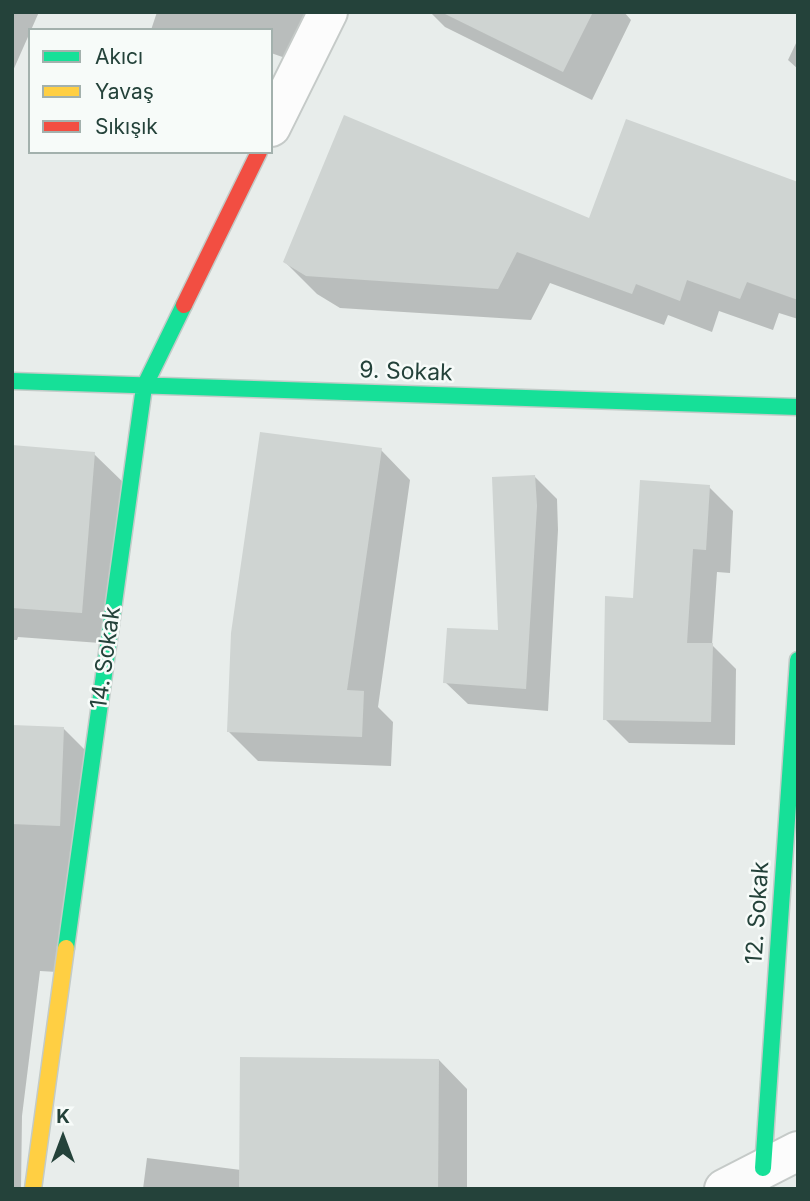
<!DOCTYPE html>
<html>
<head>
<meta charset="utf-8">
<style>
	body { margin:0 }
	#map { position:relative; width:810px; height:1201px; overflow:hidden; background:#e8edeb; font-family:Inter,sans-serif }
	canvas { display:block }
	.frame { position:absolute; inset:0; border:14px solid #24423a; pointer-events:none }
	.legend { position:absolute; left:28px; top:28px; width:245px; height:126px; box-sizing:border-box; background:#f7fbf9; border:2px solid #a3b1ad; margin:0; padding:9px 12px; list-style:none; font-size:21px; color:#24423a }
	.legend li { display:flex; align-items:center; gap:14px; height:35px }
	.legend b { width:35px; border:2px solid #a3b1ad }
	.north { position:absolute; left:28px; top:1103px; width:70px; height:70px; -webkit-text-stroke:5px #f7fbf9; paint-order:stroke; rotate:0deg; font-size:19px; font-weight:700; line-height:28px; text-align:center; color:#24423a }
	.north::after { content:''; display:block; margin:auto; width:24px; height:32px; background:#24423a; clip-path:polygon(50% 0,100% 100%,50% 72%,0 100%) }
</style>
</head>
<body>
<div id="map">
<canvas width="810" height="1201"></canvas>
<div class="frame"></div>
<ul class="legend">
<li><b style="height:9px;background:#16e098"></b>Akıcı</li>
<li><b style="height:9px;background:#ffcf43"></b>Yavaş</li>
<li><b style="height:9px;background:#f24e42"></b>Sıkışık</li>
</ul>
<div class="north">K</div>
</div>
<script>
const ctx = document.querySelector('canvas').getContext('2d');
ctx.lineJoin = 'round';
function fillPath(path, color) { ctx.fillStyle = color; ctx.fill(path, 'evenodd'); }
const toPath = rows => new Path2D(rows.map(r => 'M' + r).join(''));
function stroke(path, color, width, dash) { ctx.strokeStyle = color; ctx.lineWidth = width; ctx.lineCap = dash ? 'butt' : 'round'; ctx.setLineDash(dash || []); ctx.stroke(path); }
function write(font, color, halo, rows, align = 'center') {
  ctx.font = font + ' Inter,sans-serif'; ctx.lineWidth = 5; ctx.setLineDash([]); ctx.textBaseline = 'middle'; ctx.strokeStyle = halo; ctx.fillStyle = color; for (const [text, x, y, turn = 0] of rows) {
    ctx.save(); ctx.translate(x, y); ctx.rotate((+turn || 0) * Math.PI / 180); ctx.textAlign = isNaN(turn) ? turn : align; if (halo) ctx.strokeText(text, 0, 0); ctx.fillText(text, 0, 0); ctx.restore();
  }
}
const shadow = toPath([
	[12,12,39,12,12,73],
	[157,12,310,12,291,60,271,53,271,30,151,30],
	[430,12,624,12,631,20,592,100,445,27],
	[798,39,798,69,788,60],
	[798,184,798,319,779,313,773,330,719,311,712,332,668,315,664,325,550,283,531,320,340,308,317,294,285,262,590,220],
	[12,447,94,454,127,486,114,644,18,637,17,640,12,640],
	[381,450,410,480,378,707,393,722,391,766,258,761,229,732],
	[535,477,557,499,558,530,548,711,468,704,445,682,500,632],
	[709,487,733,511,730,573,717,572,712,645,736,669,735,745,629,743,605,719,635,599],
	[12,727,64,729,93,758,57,972,40,971,22,1116,21,1189,12,1189],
	[439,1060,467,1089,467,1189,143,1189,147,1158,241,1170]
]);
const building = toPath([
	[441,12,593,12,563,72],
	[344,115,589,218,626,119,798,182,798,300,747,282,740,299,687,280,680,301,636,284,632,294,517,252,498,289,306,276,283,262],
	[260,432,382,448,347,690,364,691,362,737,227,732,231,633],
	[12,445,95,452,82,613,12,608],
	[535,475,537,506,526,689,443,683,447,628,498,630,492,477],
	[640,480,710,485,706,550,693,549,687,643,713,643,711,722,603,720,605,596,633,598],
	[12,725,64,727,60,826,12,824],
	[240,1057,439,1059,438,1189,239,1189]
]);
const street = toPath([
	[271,127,328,12],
	[724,1189,798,1151]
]);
const fast = toPath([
	[12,381,798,407],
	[66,948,144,387,184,305],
	[763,1168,798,660]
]);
const slow = toPath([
	[33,1189,66,948]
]);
const jam = toPath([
	[184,305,259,152]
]);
const streetNames = [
	["9. Sokak",406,372,2],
	["14. Sokak",106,658,-82],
	["12. Sokak",758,913,-86]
];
fillPath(shadow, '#0003');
fillPath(building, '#cfd4d2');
stroke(street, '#c5cac8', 42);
stroke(fast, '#c3cbc8', 19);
stroke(slow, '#c3cbc8', 19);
stroke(jam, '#c3cbc8', 19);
stroke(street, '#fcfcfc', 38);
stroke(fast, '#16e098', 16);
stroke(slow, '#ffcf43', 16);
stroke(jam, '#f24e42', 16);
write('23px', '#24423a', '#f7fbf9', streetNames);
</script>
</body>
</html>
